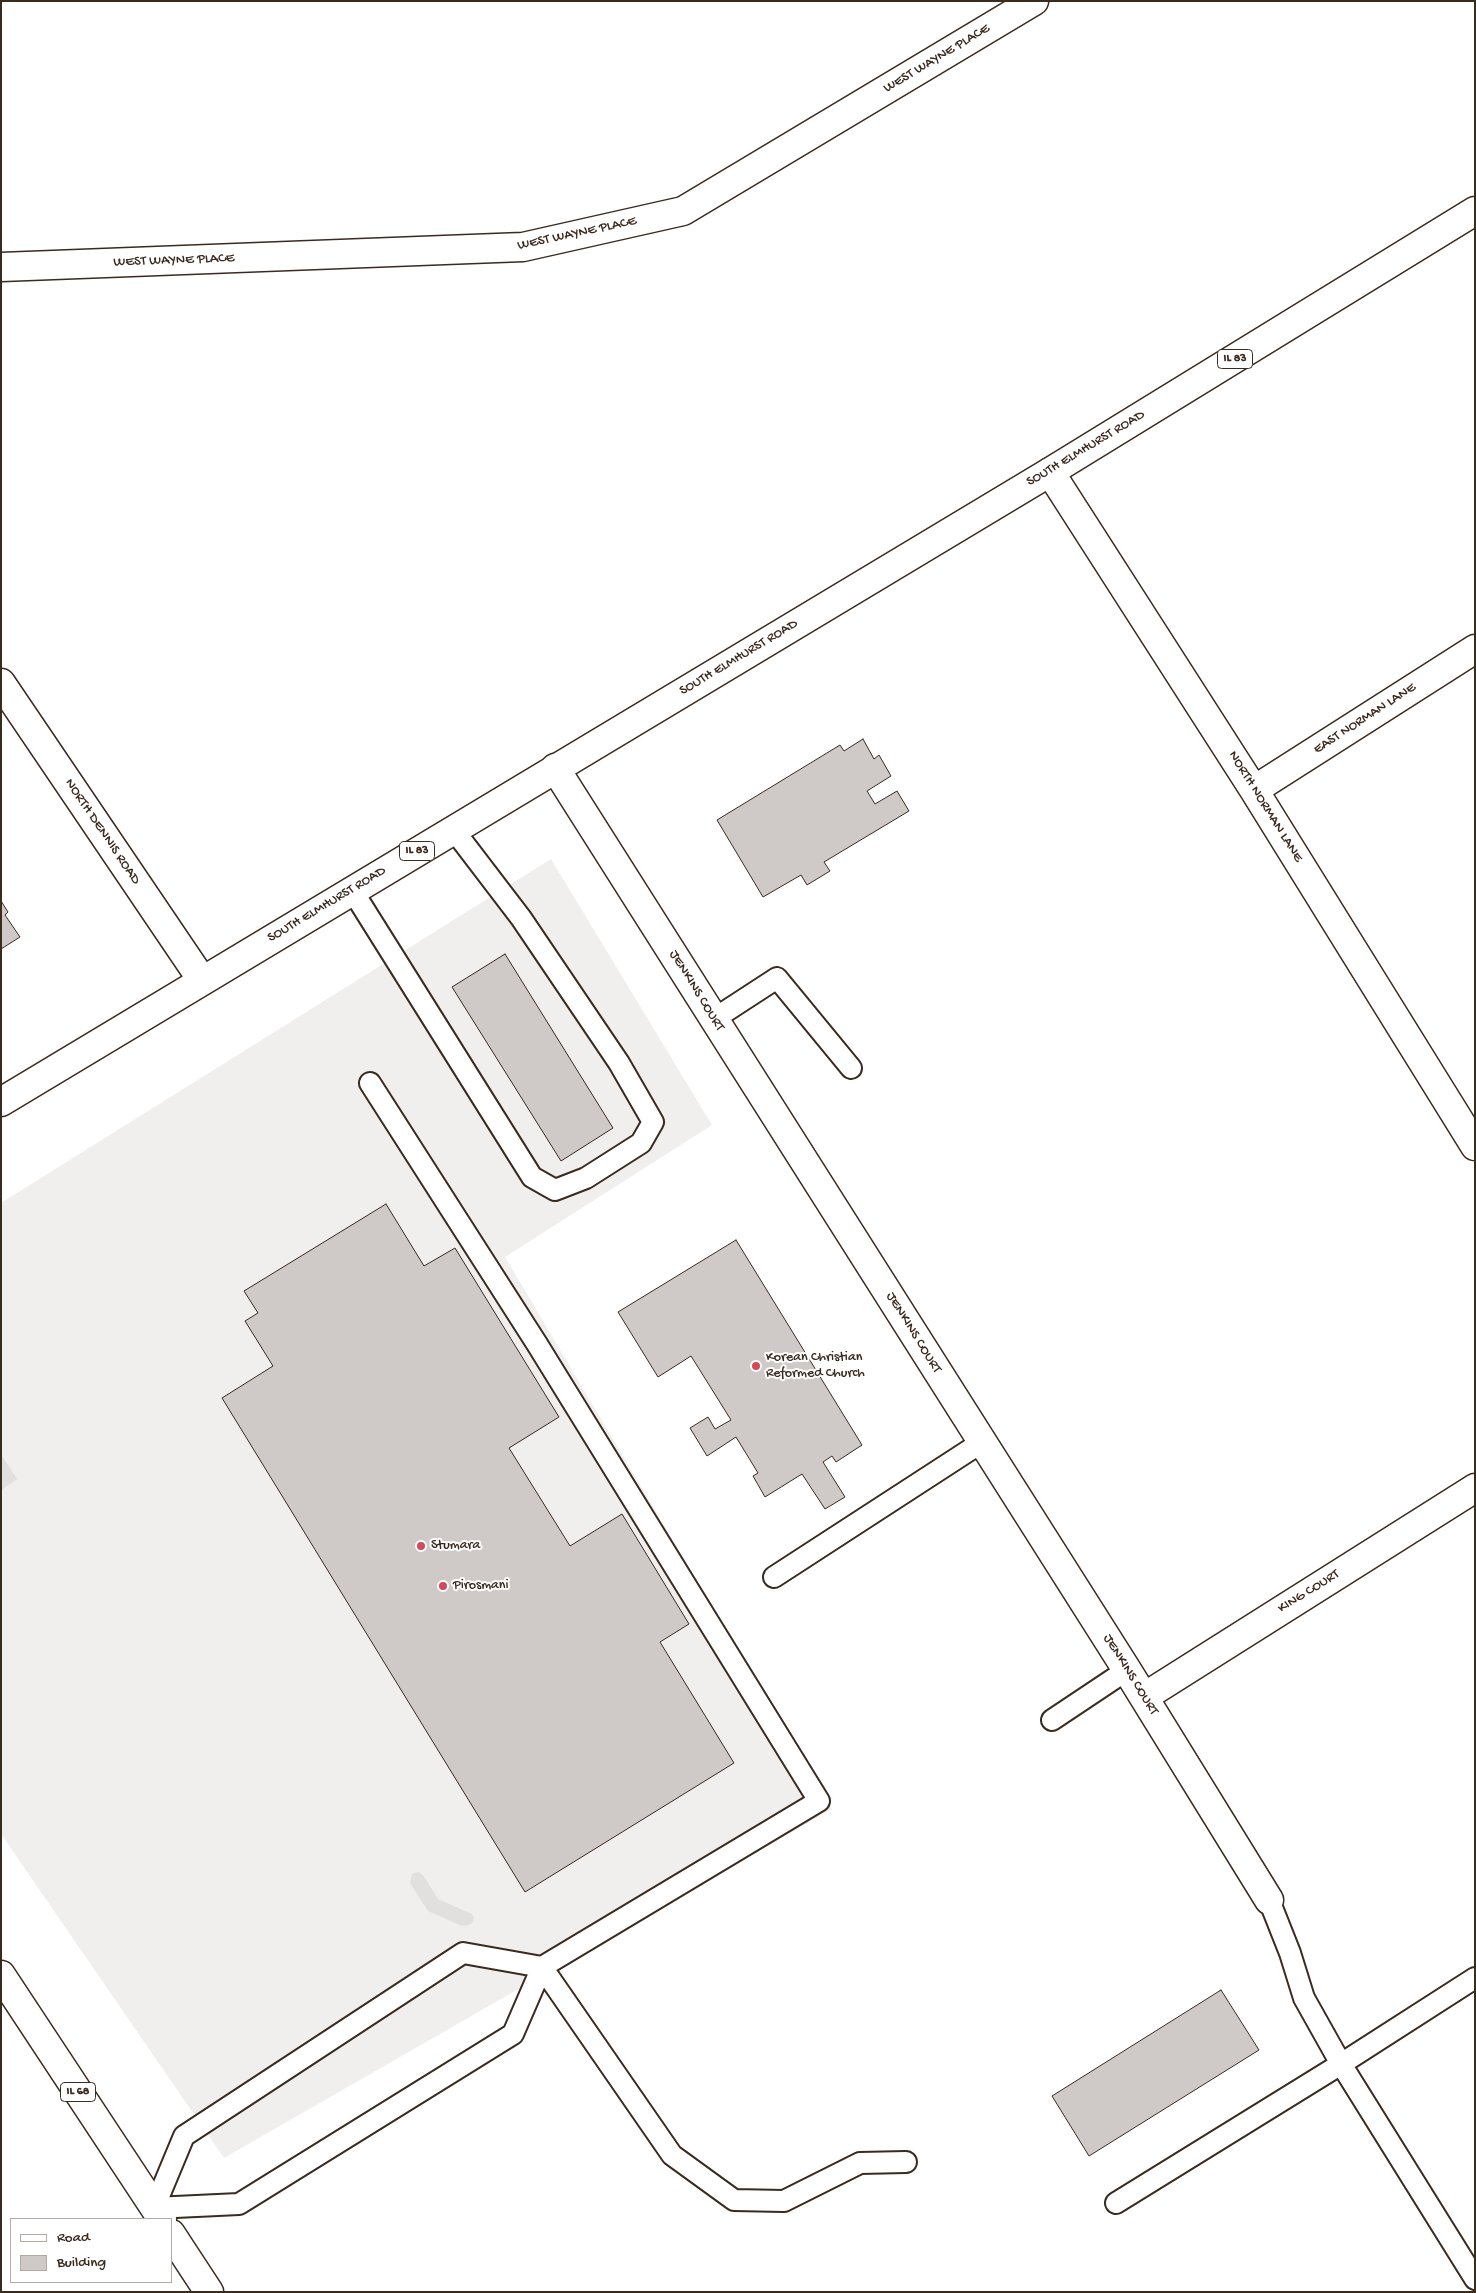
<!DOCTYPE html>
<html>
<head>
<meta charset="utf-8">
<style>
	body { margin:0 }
	#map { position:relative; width:1476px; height:2293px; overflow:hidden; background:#fff; font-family:"Gochi Hand",sans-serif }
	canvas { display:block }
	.frame { position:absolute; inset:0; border:2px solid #3b2a1e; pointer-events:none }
	.legend { position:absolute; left:10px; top:2218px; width:162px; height:65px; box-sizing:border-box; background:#fff; border:1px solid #b1aaa5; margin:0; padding:6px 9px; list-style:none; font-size:15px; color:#3b2a1e }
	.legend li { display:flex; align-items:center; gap:10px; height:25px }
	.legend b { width:25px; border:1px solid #b1aaa5 }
</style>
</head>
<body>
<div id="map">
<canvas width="1476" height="2293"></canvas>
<div class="frame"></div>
<ul class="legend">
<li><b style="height:6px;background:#fff"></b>Road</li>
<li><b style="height:14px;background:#cfcac7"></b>Building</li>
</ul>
</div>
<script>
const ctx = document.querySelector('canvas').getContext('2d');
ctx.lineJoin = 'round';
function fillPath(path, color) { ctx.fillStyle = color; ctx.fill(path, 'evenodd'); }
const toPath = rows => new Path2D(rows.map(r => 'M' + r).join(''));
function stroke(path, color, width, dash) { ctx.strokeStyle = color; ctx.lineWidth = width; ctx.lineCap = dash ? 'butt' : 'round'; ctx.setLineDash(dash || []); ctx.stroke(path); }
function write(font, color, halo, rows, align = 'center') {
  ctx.font = font + ' "Gochi Hand",sans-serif'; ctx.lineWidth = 4; ctx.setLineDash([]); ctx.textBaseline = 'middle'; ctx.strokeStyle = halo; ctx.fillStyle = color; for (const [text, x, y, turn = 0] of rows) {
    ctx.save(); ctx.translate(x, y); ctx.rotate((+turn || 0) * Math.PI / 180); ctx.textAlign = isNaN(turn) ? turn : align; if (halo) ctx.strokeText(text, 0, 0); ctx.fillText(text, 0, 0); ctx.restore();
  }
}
const built = toPath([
	[551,859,712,1125,505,1257,832,1809,224,2158,1,1834,1,1203]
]);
const green = toPath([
	[1,1454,17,1479,1,1490],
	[418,1872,423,1875,438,1899,472,1914,474,1918,472,1923,466,1926,460,1925,428,1911,410,1883,412,1874]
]);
const building = toPath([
	[863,739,874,759,879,755,891,776,867,791,875,804,897,791,909,811,824,862,830,871,807,885,801,875,763,897,717,820,840,745,844,751,863,739],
	[1,901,8,912,5,915,20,937,1,949,1,901],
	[505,954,613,1128,561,1161,452,987,505,954],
	[386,1204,424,1266,455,1248,559,1417,509,1448,570,1546,622,1514,689,1624,660,1642,734,1763,525,1892,222,1398,273,1366,245,1321,258,1313,244,1291,386,1204],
	[736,1240,862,1445,836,1462,832,1456,823,1462,845,1497,825,1509,802,1474,765,1497,753,1476,758,1473,736,1437,707,1456,690,1428,708,1417,715,1429,731,1420,691,1356,658,1377,618,1312,736,1240],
	[1221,1990,1259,2050,1089,2156,1052,2096,1221,1990]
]);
const lane = toPath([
	[352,890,532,1177,555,1190,586,1178,641,1143,653,1122,619,1063,521,918,453,829],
	[714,1019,777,978,851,1068],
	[370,1083,537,1344,819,1801,542,1967,513,2034,239,2204,154,2208,184,2136,463,1953,542,1967,672,2155,734,2200,784,2201,860,2163,906,2162],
	[774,1577,982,1442],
	[1052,1720,1127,1670],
	[1269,1900,1290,1953,1304,1998,1341,2064,1475,2279],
	[1116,2203,1341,2064,1475,1978]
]);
const street = toPath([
	[1,267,523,247,683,211,1034,1],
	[1050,472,1254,790,1475,1146],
	[1,683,202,980],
	[555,768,1127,1670,1269,1900],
	[1254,790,1475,649],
	[1144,1697,1475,1488]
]);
const primary = toPath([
	[1,1102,1050,472,1475,211],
	[1,1975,162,2219],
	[171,2234,209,2292]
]);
const markers = [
	[756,1366,5,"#d1495b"],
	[421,1546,5,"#d1495b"],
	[443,1586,5,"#d1495b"]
];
const shields = [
	[1235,359,35],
	[417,851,35],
	[78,2092,35]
];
const shieldNames = [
	["IL 83",1235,359],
	["IL 83",417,851],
	["IL 68",78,2092]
];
const streetNames = [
	["WEST WAYNE PLACE",937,59,-31],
	["WEST WAYNE PLACE",577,234,-12],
	["WEST WAYNE PLACE",174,261,-2],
	["SOUTH ELMHURST ROAD",1086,449,-31],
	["SOUTH ELMHURST ROAD",739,658,-31],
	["EAST NORMAN LANE",1365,719,-33],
	["NORTH NORMAN LANE",1265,807,58],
	["NORTH DENNIS ROAD",102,832,56],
	["SOUTH ELMHURST ROAD",327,905,-31],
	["JENKINS COURT",696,991,58],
	["JENKINS COURT",913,1333,58],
	["KING COURT",1309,1592,-32],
	["JENKINS COURT",1130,1675,58]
];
const poiNames = [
	["Korean Christian",766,1358],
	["Reformed Church",766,1374],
	["Stumara",431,1546],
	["Pirosmani",453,1586]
];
fillPath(built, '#f1efee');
fillPath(green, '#e2e0de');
fillPath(building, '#cfcac7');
stroke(building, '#3b2a1e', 1);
stroke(lane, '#3b2a1e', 24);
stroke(street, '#3b2a1e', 31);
stroke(primary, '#3b2a1e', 31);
stroke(lane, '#fff', 20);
stroke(street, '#fff', 28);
stroke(primary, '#fff', 28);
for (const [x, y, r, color] of markers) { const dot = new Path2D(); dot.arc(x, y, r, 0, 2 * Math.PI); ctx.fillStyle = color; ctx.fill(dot); stroke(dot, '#fff', 2); }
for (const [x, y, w] of shields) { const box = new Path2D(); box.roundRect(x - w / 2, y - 9.5, w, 19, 4); ctx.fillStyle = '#fff'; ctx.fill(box); stroke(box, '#3b2a1e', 1); }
write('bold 12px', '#3b2a1e', null, shieldNames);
write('14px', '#3b2a1e', '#fff', streetNames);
write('14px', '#3b2a1e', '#fff', poiNames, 'left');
</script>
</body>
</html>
